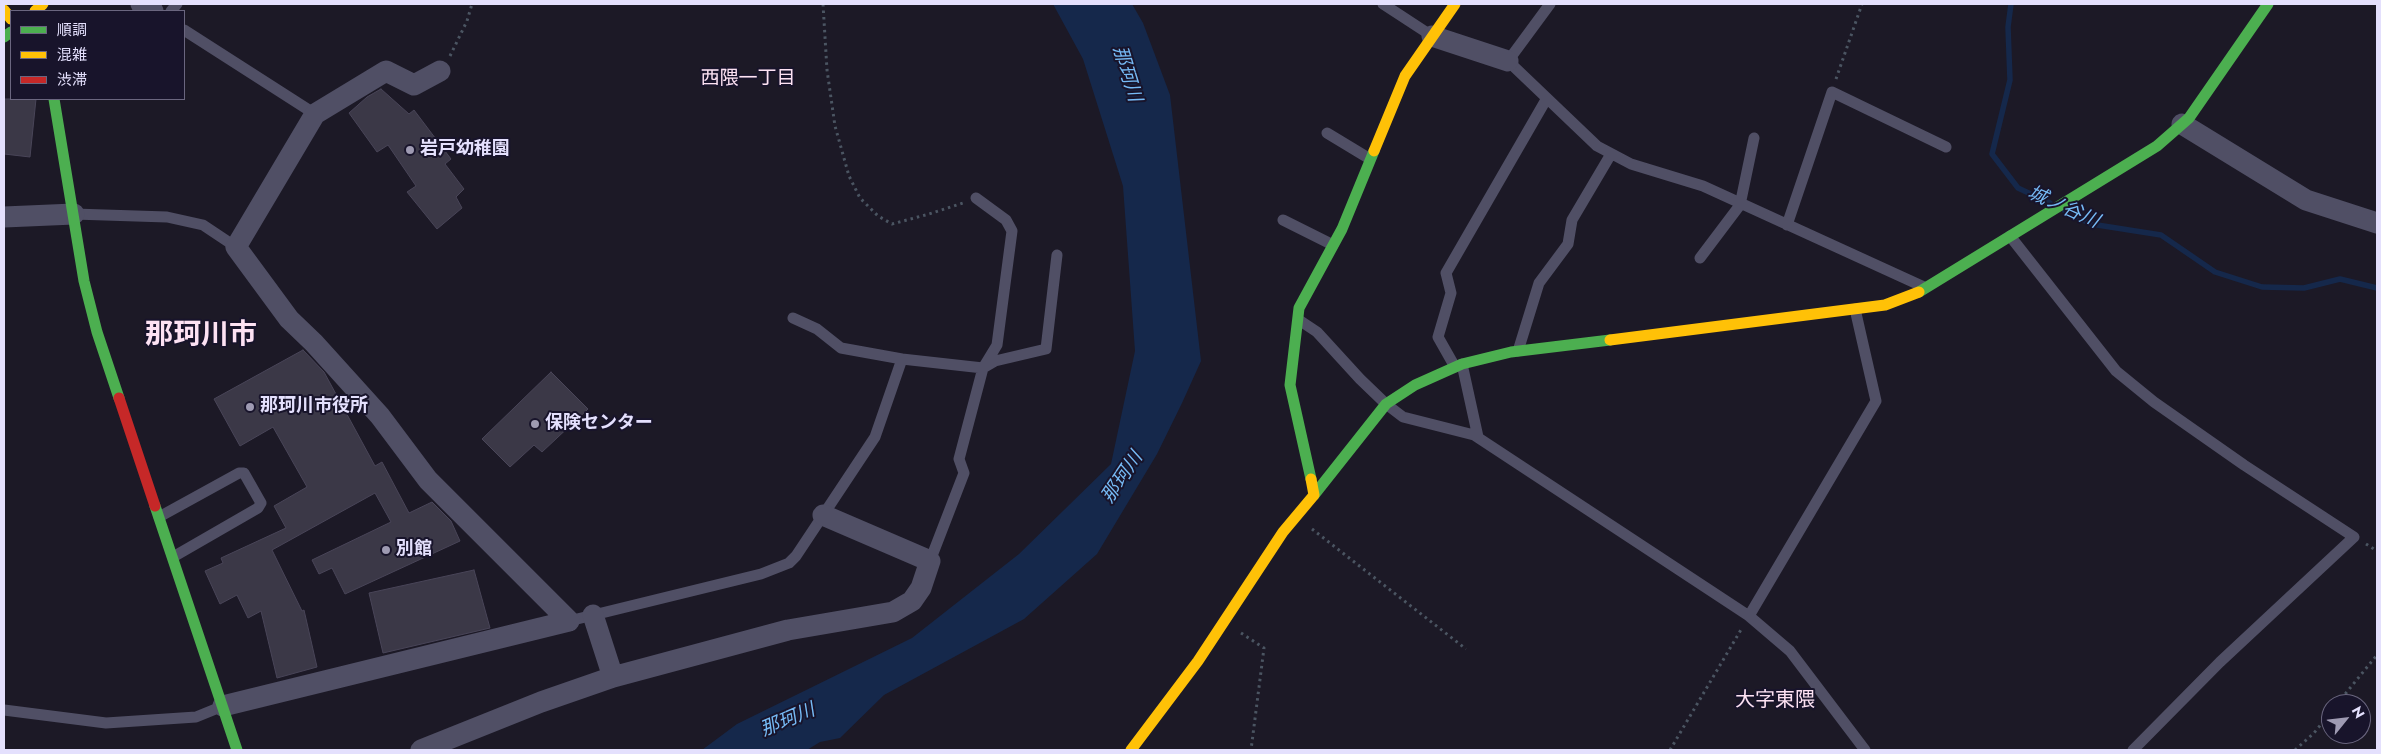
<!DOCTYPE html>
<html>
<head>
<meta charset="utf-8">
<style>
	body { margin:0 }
	#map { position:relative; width:2381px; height:754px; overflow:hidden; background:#1c1926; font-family:Jost,"Noto Sans JP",sans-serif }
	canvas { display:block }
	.frame { position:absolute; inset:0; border:5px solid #e4e0fd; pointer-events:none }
	.legend { position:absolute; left:10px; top:10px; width:175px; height:90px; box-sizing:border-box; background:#18142b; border:1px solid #6a667f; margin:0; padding:6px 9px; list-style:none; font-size:15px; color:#e4e0fd }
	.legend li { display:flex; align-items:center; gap:10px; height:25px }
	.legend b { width:25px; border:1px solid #6a667f }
	.north { position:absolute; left:2321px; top:694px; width:50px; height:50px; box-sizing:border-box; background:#18142b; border:1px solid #6a667f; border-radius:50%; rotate:61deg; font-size:14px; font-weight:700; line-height:20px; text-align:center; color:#e4e0fd }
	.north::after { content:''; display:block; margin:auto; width:18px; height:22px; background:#9e9ab2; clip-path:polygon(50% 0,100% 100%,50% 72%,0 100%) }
</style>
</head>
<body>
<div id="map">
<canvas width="2381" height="754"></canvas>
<div class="frame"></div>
<ul class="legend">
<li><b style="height:6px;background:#4caf50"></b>順調</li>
<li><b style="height:6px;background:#ffc107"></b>混雑</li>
<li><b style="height:6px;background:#c62828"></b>渋滞</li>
</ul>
<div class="north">N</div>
</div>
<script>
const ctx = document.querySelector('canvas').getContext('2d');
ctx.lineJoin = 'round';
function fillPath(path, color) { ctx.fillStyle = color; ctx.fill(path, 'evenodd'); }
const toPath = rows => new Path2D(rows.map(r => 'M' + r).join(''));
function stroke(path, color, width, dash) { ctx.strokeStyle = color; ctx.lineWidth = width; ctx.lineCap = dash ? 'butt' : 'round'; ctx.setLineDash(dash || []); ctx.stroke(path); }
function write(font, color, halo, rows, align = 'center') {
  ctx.font = font + ' Jost,"Noto Sans JP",sans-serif'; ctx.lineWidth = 4; ctx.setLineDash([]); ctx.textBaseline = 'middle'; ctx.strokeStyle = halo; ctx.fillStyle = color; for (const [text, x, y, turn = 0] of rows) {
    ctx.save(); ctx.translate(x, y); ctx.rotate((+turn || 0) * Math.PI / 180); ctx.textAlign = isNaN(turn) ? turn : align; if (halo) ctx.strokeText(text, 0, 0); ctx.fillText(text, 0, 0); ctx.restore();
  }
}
const water = toPath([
	[1053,4,1132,4,1143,23,1170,95,1201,361,1182,403,1157,454,1097,554,1024,619,884,695,840,738,820,742,807,750,702,750,737,724,912,638,1019,554,1111,464,1135,351,1123,186,1083,59]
]);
const stream = toPath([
	[2011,4,2008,27,2010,80,1992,154,2018,188,2050,203],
	[2065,211,2091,224,2161,235,2215,272,2262,287,2304,288,2340,279,2377,288]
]);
const building = toPath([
	[381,89,409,114,414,110,451,159,445,164,464,189,456,197,462,208,437,229,407,192,416,186,388,145,377,152,349,113,367,97,381,89],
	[4,99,36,99,30,157,4,154,4,99],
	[303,350,324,372,375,466,382,462,409,513,432,502,451,521,460,541,345,594,332,568,319,574,312,560,391,522,375,493,272,550,302,611,304,610,317,667,277,678,261,611,248,618,237,595,220,604,205,571,223,563,221,558,286,528,274,506,307,487,273,427,240,446,214,399,303,350],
	[551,372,588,409,542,452,534,445,510,467,482,439,551,372],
	[474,570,490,628,383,653,369,593,474,570]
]);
const path = toPath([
	[823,4,827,70,835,126,849,176,860,198,878,216,892,224,929,214,963,203],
	[450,56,467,21,472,4],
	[1836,79,1862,4],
	[1312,529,1466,649],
	[2366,544,2377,551],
	[1241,633,1264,648,1251,750],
	[2337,704,2377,655],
	[1670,750,1742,628],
	[2295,750,2314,733,2331,712]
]);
const lane = toPath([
	[1383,4,1432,36],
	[1550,4,1508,61,1597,146,1631,164,1703,186,1924,287],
	[171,11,177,4],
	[184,30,315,114],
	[1327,133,1370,159],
	[74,214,167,217,203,225,236,247],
	[1283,220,1333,245],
	[1787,225,1832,92,1946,147],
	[2010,236,2116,371,2154,402,2244,465,2354,537,2220,662,2133,750],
	[1700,258,1740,205,1754,138],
	[793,318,817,329,841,348,902,359],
	[1299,320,1317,332,1360,379,1386,404,1403,417,1474,435,1749,616,1790,651,1865,750],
	[1518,351,1539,283,1568,244,1572,220,1611,154],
	[1462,364,1478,437],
	[1455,367,1438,337,1451,293,1446,273,1547,98],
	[159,517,239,473,244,473,261,503,258,508,173,557],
	[930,561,964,473,959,459,983,368,995,361,1046,349,1057,255],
	[1749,616,1876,401,1855,309],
	[569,621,761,574,789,563,796,556,875,437,902,359,983,368,997,345,1012,231,1006,220,976,198],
	[4,710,106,723,196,717,223,706]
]);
const street = toPath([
	[141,4,153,11],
	[1432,36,1508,61],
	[440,71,414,85,386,71,315,114,236,247,289,319,314,343,380,416,428,480,569,621],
	[2182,124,2306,200,2377,223],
	[4,217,74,214],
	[593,615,613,677],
	[223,706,569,621],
	[421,750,541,702,613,677,788,630,893,612,912,601,921,588,930,561,823,515]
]);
const fast = toPath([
	[4,37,11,32],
	[54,99,84,281,97,332,119,398],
	[1919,292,2157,146,2189,118,2268,4],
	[1311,479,1290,385,1299,308,1342,229,1374,151],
	[1314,495,1386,404,1415,385,1462,364,1511,352,1610,340],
	[155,506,237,750]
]);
const slow = toPath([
	[4,10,11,19],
	[35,11,43,4],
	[1374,151,1405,76,1455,4],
	[1610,340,1885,305,1919,292],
	[1131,750,1198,661,1283,532,1314,495,1311,479]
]);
const jam = toPath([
	[119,398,155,506]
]);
const markers = [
	[410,150,5,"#9e9ab2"],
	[250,407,5,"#9e9ab2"],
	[535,424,5,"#9e9ab2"],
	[386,550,5,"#9e9ab2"]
];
const poiNames = [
	["岩戸幼稚園",420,150],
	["那珂川市役所",260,407],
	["保険センター",545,424],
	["別館",396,550]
];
const waterNames = [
	["那珂川",1126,74,73],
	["城ノ谷川",2063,208,24],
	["那珂川",1123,478,-56],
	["那珂川",788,721,-23]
];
const neighbourhoodNames = [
	["西隈一丁目",748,79]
];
const quarterNames = [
	["大字東隈",1775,701]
];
const townNames = [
	["那珂川市",201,336]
];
fillPath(water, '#15284b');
stroke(stream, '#15284b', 5.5);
fillPath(building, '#3b3847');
stroke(building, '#494558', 1);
stroke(path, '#4b5562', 3, [2.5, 4]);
stroke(lane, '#504f65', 11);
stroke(street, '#504f65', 21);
stroke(fast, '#4caf50', 11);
stroke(slow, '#ffc107', 11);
stroke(jam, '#c62828', 11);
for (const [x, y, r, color] of markers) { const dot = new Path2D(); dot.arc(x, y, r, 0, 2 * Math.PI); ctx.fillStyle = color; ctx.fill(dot); stroke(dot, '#18142b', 2); }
write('bold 18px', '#e4e0fd', '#18142b', poiNames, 'left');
write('italic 19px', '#76baf5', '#18142b', waterNames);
write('19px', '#fde2f3', '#18142b', neighbourhoodNames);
write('20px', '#fde2f3', '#18142b', quarterNames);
write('bold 28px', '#fde2f3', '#18142b', townNames);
</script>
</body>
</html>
